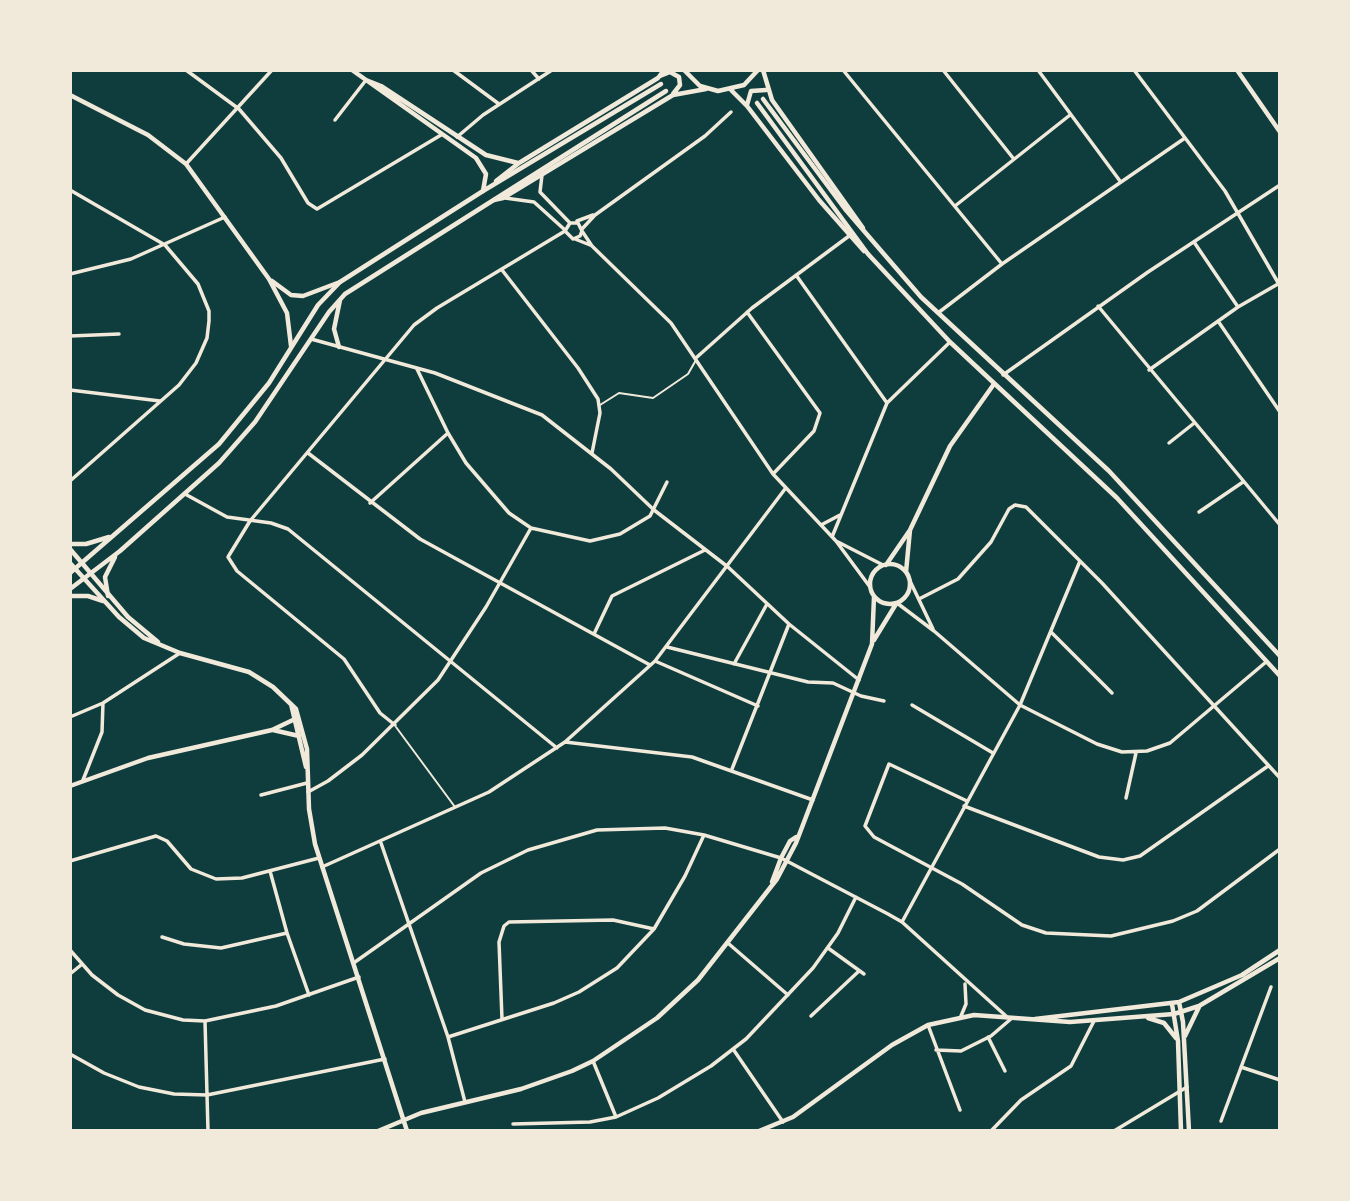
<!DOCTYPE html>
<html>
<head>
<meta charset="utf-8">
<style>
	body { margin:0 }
	#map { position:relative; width:1350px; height:1201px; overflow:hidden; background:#0f3d3e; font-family:Arial,sans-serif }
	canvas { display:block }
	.frame { position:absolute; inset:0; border:72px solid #f1e9da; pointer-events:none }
</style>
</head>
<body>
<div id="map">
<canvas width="1350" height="1201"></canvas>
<div class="frame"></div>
</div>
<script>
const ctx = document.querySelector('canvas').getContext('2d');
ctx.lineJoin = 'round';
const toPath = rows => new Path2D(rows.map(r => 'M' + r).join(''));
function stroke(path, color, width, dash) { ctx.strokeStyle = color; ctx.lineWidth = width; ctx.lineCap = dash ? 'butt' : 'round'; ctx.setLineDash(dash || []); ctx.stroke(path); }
const service = toPath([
	[600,405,619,393,653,398,688,374,696,360],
	[396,727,455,807]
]);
const minor = toPath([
	[186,70,239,109,281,158,308,203,317,209,441,135],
	[453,70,499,104],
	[531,70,539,79],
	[843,70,1002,264],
	[943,70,1013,158],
	[1038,70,1120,181],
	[1134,70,1225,191,1280,286],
	[335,120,366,80],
	[457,137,483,115,552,70],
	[186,164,272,70],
	[542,175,540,192,570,223],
	[70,190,165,245,198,284,209,311,209,321,207,338,196,363,179,385,70,481],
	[505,198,534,202,565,230],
	[955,206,1070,115],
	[577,221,593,215],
	[582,229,595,215,705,136,731,112],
	[582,231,592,246,671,323,773,474,836,541,870,587],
	[575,239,590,245],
	[1194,242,1238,307],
	[502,270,578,368,598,399,600,413,592,453],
	[70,274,131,259,225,217],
	[796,275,887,403,950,342],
	[1098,306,1280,525],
	[747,312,820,413,814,431,773,474],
	[938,313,1002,264,1185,138],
	[1218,321,1280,412],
	[70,336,119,334],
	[311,339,435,373,542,415,611,469,654,510,728,567,789,624,859,680],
	[697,357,752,308,849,236],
	[417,369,448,433,466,463,509,513,531,528,590,541,620,534,650,516,667,482],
	[1149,370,1238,307,1278,284],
	[1003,375,1148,272,1280,185],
	[70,390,160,401],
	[1169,443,1193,424],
	[308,453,420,539,650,665],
	[185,494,227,517,271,523,288,529,557,748],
	[370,503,448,433],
	[1199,512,1243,482],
	[821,525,840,515],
	[832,537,887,403],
	[838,542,883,565],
	[910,581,933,629],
	[919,599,958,579,991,542,1009,509,1015,505,1026,507,1102,583,1280,778],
	[897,603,934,631,1020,705,1097,744,1122,752,1147,751,1170,743,1266,662],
	[1051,632,1112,693],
	[594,634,612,596,705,550],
	[667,647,808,682,833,683,861,696,884,701],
	[655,661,758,706],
	[734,664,767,604],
	[912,705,993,753],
	[70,717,103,703,180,653],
	[395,725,380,713,344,659,237,571,228,557,250,521,414,325,437,308,565,231,570,223,578,223,582,231,580,236,573,239,565,231],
	[565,742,692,757,813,800],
	[732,769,789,624],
	[83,780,102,732,103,703],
	[308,792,328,781,362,755,438,680,486,607,531,528],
	[261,795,307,783],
	[1126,798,1136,753],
	[967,801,889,764,865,826,874,837,962,884,1022,925,1046,933,1111,936,1173,921,1197,911,1280,849],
	[964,806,1099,857,1123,860,1140,856,1268,766],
	[381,843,448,1037,465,1102],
	[70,861,156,836,167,841,191,869,216,879,242,878,319,858],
	[322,867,489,792,565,742,655,661,785,489],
	[270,871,287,933,309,995],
	[902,922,1020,705,1080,561],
	[162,937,184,944,221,948,287,933],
	[729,944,788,995],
	[828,948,864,974],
	[70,950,92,975,118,995,145,1010,183,1020,205,1021,276,1006,359,977],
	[355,962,481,873,528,850,597,830,665,828,704,835,781,858,888,914,902,922,1006,1016],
	[70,974,81,965],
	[811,1016,859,971],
	[961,1016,966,1004,965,984],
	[502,1019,499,942,504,926,509,922,613,920,654,929],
	[205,1021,208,1131],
	[928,1025,960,1110],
	[448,1037,554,1003,579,992,617,968,654,929,685,876,704,835],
	[988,1037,1005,1071],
	[733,1049,783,1122],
	[936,1050,961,1051,991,1036,1012,1018],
	[70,1054,104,1073,139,1087,174,1094,207,1095,385,1059],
	[593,1061,616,1117],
	[1241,1067,1280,1080],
	[1221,1121,1271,987],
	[513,1124,590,1122,616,1117,658,1098,711,1066,746,1039,813,968,838,933,856,897],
	[991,1131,1021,1100,1071,1066,1094,1021],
	[1114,1131,1187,1087]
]);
const tertiary = toPath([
	[352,70,476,158,486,174,483,191],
	[684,70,700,86,718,91,744,85,758,70],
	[763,70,772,100,863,228],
	[1237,70,1280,132],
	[660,76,670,72,679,77,680,85,673,94],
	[366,80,381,86,486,155,518,163],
	[731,90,747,106,819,200,864,251],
	[70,95,148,135,186,164,269,279,287,313,291,346],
	[747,105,751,91,766,90],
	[496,181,519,163,658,78,664,70],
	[494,200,503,198,673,95,706,89],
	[272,281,291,295,303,296,340,282],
	[70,549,128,617,158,642],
	[70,563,119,617,144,638,180,653,249,672,273,687,296,709,307,749,309,809,315,844,407,1131],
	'870 584a20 20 0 1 1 40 0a20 20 0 1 1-40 0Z',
	[886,565,910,530,950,446,994,384],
	[906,572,910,530],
	[874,640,896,604],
	[291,704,306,767],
	[273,730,299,736],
	[70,786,148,758,272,730,295,719],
	[772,882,781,858,790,841,796,837],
	[1179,1002,1183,1022,1189,1131],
	[1172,1004,1178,1041,1181,1131],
	[1148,1018,1164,1023,1176,1038],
	[1035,1019,1179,1002,1242,975,1280,950],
	[1185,1036,1199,1007],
	[378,1131,421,1113,521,1089,572,1071,593,1061,657,1018,698,980,777,879,796,843,872,644,874,597],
	[759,1131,793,1117,892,1045,928,1025,974,1015,1070,1022,1174,1014,1199,1006,1280,958]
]);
const secondary = toPath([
	[763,99,845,209,921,297,1109,471,1280,656],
	[757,103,868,254,950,342,1117,498,1280,676],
	[339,347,334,329,340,300],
	[70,544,86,544,109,537],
	[70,573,219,444,269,383,318,305,340,282,483,191,661,84],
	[70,589,120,551,219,463,255,422,329,312,345,294,666,91],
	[70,596,88,596,103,601],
	[108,596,105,577,115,557]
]);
stroke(service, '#f1e9da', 2);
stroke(minor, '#f1e9da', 3.5);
stroke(tertiary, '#f1e9da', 4.5);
stroke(secondary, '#f1e9da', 4.5);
</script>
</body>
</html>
